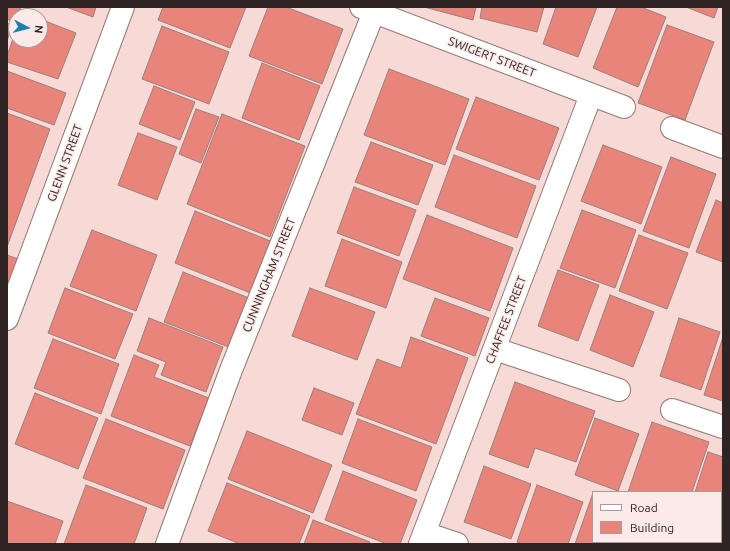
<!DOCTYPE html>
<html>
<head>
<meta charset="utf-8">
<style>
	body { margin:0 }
	#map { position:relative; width:730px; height:551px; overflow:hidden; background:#f7dad6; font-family:Ubuntu,sans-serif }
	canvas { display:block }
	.frame { position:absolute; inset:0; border:8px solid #2f2423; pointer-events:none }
	.legend { position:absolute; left:592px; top:491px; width:130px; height:52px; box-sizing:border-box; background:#fceae8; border:1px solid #aa9b99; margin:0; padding:5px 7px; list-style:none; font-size:12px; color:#2f2423 }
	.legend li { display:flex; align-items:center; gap:8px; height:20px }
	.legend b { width:20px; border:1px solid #aa9b99 }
	.north { position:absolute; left:8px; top:8px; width:40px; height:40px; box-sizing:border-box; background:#fceae8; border:1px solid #aa9b99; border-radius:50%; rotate:97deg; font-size:11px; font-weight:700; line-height:16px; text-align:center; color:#2f2423 }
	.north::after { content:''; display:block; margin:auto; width:14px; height:18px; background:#2080ac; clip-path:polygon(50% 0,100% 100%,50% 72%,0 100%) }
</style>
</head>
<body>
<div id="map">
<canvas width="730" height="551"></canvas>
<div class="frame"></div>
<ul class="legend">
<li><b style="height:5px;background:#fff"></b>Road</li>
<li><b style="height:11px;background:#e8847a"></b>Building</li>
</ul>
<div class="north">N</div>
</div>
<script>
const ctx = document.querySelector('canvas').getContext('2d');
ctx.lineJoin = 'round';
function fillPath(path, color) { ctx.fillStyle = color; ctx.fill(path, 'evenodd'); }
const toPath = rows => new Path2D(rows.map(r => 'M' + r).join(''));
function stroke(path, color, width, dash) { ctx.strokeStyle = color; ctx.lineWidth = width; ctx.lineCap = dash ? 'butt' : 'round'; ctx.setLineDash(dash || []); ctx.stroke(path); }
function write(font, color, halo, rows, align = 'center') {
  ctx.font = font + ' Ubuntu,sans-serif'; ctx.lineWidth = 3; ctx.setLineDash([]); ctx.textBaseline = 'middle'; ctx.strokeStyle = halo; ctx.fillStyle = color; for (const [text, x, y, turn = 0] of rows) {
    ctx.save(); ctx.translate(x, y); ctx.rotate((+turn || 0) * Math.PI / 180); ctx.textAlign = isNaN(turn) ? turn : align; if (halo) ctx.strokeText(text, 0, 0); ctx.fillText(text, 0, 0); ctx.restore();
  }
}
const building = toPath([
	[7,7,21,7,18,16,16,16,15,22,7,19,7,7],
	[66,7,96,7,93,17,66,7],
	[163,7,246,7,230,48,158,20,163,7],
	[268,7,286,7,343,29,322,84,249,56,268,7],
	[424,7,476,7,473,20,424,7],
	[482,7,544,7,537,32,480,18,482,7],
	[556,7,597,7,578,57,543,44,556,7],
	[617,7,641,7,666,17,638,87,593,68,617,7],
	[686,7,718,7,714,18,686,7],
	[22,12,33,16,21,16,22,12],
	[40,19,76,33,58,79,7,62,7,56,16,30,16,40,40,40,40,19],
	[7,23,12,25,7,41,7,23],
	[667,25,714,42,685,120,638,103,667,25],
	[162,26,229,52,209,104,142,79,162,26],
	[262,63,320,86,299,140,242,118,262,63],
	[389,69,469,99,445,165,364,135,389,69],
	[7,71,66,93,54,125,7,108,7,71],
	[154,86,195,102,180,140,139,124,154,86],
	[476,97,559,128,539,180,456,149,476,97],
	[196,109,219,117,201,163,179,154,196,109],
	[7,113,50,129,7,247,7,113],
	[222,114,305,146,270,237,187,204,222,114],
	[138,133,177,147,157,200,118,185,138,133],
	[371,142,433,165,418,205,355,182,371,142],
	[603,145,662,167,641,224,581,201,603,145],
	[454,155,536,186,517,238,435,207,454,155],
	[671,157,716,174,689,248,643,231,671,157],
	[354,187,416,210,399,256,337,233,354,187],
	[716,200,723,203,723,262,696,252,716,200],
	[582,210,636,230,615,288,560,268,582,210],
	[195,211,273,242,253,294,175,263,195,211],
	[427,215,513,248,490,311,403,279,427,215],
	[92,230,157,255,136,311,70,286,92,230],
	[639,235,688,253,667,309,619,291,639,235],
	[342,239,402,262,386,308,325,286,342,239],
	[7,255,21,260,7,300,7,255],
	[558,270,599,285,578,341,538,326,558,270],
	[183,272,249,298,231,348,164,322,183,272],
	[65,288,133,314,115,359,48,333,65,288],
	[310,288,375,312,357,360,292,336,310,288],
	[610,295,654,312,633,367,590,350,610,295],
	[435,298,489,318,475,356,421,336,435,298],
	[149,318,223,347,206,392,161,375,166,362,137,351,149,318],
	[679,318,720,332,701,390,660,376,679,318],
	[411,337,468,358,436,444,356,414,377,359,401,368,411,337],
	[723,337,723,401,704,395,723,337],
	[53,339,119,364,101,414,34,388,53,339],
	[134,355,159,365,154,377,209,398,190,446,111,416,134,355],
	[515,382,595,411,576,462,535,448,528,468,489,454,515,382],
	[314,388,354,403,342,435,302,420,314,388],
	[35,393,98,418,78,469,15,444,35,393],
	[595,418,639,434,618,491,575,475,595,418],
	[106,419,185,450,163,509,83,478,106,419],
	[358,419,432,447,416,491,342,463,358,419],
	[652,422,709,442,692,492,628,492,652,422],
	[247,431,332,465,313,513,228,479,247,431],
	[708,452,723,457,723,521,721,527,721,492,695,492,708,452],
	[484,466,531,484,511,539,464,522,484,466],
	[343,471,417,500,400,544,387,544,325,520,343,471],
	[227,483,310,516,299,544,240,544,208,531,227,483],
	[86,485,147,508,134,544,64,544,86,485],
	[537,485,583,502,568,544,522,544,517,542,537,485],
	[593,493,593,542,643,542,643,544,575,544,593,493],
	[7,501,63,521,55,544,7,544,7,501],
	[313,520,370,542,369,544,304,544,313,520],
	[721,534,723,534,723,544,674,544,675,542,721,542,721,534]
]);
const minor = toPath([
	[361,7,624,107],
	[672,128,723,147],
	[7,319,123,7],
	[495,349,619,390],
	[672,410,723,427],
	[424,533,457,544],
	[167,544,231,370,376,7],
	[420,544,591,95]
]);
const streetNames = [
	["SWIGERT STREET",492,57,21],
	["GLENN STREET",65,163,-70],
	["CUNNINGHAM STREET",269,275,-68],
	["CHAFFEE STREET",506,320,-69]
];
fillPath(building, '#e8847a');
stroke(building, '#997f7b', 1);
stroke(minor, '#927975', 24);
stroke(minor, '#fff', 22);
write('12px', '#2f2423', '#fceae8', streetNames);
</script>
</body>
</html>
